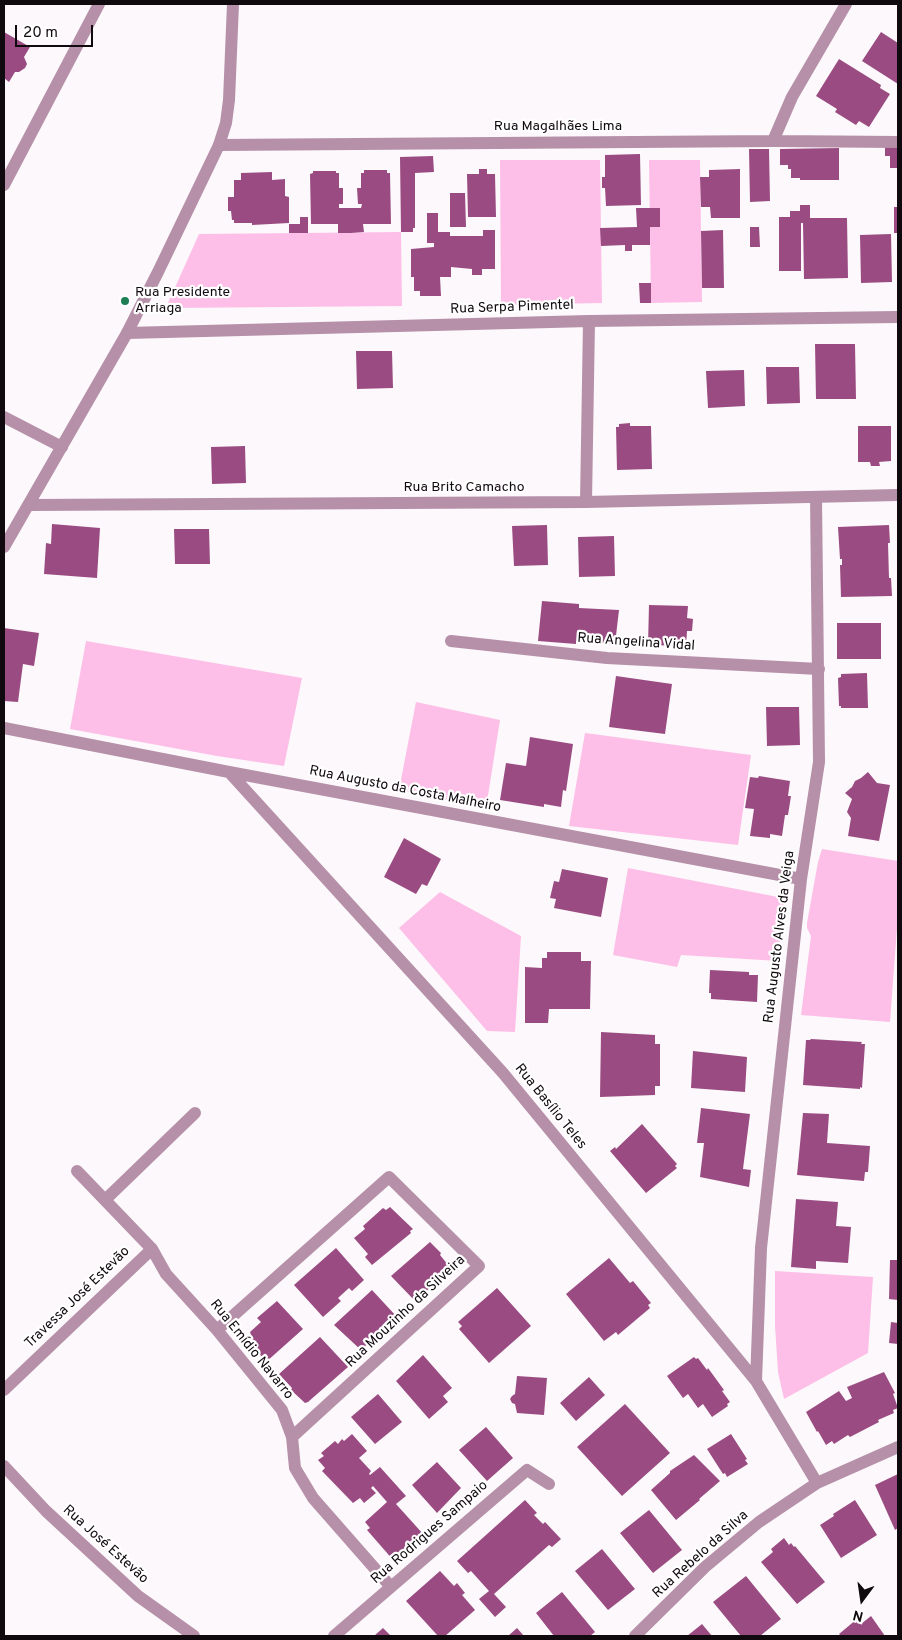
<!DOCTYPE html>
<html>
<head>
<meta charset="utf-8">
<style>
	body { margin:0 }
	#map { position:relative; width:902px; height:1640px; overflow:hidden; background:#fdf8fb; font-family:Overpass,sans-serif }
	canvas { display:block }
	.frame { position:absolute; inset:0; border:5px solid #10090e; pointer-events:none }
	.north { position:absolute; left:837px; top:1575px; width:50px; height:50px; -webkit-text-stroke:4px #fff; paint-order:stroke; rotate:194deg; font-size:14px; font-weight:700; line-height:20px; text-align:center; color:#10090e }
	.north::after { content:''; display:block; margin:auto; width:18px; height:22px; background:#10090e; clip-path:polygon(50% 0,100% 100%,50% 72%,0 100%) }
	.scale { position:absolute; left:15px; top:25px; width:78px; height:22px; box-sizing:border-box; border:2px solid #10090e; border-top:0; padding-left:6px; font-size:15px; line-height:18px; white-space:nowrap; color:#10090e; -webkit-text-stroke:4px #fff; paint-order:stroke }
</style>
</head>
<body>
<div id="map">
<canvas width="902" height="1640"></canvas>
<div class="frame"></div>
<div class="north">N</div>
<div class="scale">20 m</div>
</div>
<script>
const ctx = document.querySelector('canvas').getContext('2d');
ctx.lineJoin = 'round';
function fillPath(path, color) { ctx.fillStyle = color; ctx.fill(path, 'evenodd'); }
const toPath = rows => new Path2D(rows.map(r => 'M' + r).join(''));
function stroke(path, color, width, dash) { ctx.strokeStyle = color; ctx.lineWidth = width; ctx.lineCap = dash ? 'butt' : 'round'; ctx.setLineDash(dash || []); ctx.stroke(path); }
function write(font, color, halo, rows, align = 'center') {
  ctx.font = font + ' Overpass,sans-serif'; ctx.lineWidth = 4.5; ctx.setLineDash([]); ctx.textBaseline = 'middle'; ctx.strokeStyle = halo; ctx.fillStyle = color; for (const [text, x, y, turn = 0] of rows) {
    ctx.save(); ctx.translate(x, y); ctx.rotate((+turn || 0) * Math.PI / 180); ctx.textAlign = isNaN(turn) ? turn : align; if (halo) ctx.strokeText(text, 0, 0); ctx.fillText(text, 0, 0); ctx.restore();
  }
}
const green = toPath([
	[500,160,600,160,602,303,501,305],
	[649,160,700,160,702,302,651,303],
	[401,232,402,306,172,308,168,303,199,234],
	[86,641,302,678,284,766,217,756,70,729],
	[416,702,500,720,486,808,399,790],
	[585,733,751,755,738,845,569,826],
	[822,849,898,861,898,915,890,1022,801,1015,811,936,807,928,807,923,818,862],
	[628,868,778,897,782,900,785,906,778,961,681,955,677,967,613,955],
	[440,892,521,936,515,1032,487,1031,399,928],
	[775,1271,873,1277,868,1353,784,1399,778,1372,775,1326]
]);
const building = toPath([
	[4,32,30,47,24,57,27,64,25,68,19,72,15,72,9,82,4,78],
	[881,32,898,43,898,84,862,61],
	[839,59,881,85,880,88,890,94,869,127,859,121,856,125,835,112,837,109,816,96],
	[885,147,898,147,898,168,890,168,890,156,885,156],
	[839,148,839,180,800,180,800,178,791,178,791,169,788,169,788,165,780,165,780,149],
	[749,149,769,149,770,201,750,202],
	[640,154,641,205,606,206,605,188,602,188,602,177,605,177,605,155],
	[433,156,434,172,415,173,415,228,413,228,413,232,401,232,400,157],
	[479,169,487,169,487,174,495,174,496,217,468,217,467,174,479,174],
	[740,169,740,218,711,218,710,207,701,207,700,177,709,177,709,170],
	[364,170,387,170,387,173,390,173,391,224,363,224,364,232,351,233,338,233,338,224,311,224,310,174,313,173,313,171,336,171,336,173,339,173,339,188,343,188,343,204,339,204,339,208,361,208,362,204,358,204,357,188,361,188,361,173,364,173],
	[272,172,272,180,285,179,285,196,289,197,289,223,252,225,252,223,234,223,234,220,232,220,231,211,228,211,228,197,234,197,234,180,241,180,241,173],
	[450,193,465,193,466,227,450,227],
	[800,205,810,205,810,218,847,218,848,278,804,279,803,223,801,223,801,271,779,271,779,217,790,217,790,211,800,211],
	[894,207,898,207,898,233,894,233],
	[636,208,660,208,660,227,650,227,650,245,632,245,632,251,625,251,625,245,601,246,600,228,637,227],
	[427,213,438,213,438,232,450,232,450,236,483,236,483,230,495,230,495,269,482,269,482,275,472,275,472,269,451,267,451,277,440,277,441,296,420,296,420,291,414,291,414,277,411,277,411,249,434,247,434,243,427,243],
	[300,217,308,217,308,233,289,233,289,224,300,224],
	[750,227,759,227,760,247,750,247],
	[723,230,724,288,702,288,701,231],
	[891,234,892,282,861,283,860,235],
	[639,283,651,283,651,303,640,303],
	[815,344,855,344,856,399,816,399],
	[356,351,392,351,393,388,357,389],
	[766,367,799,367,800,403,767,404],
	[744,370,745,406,708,408,706,371],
	[630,423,630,426,651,426,652,469,617,470,616,427,619,427,619,424],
	[858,426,891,426,891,461,879,462,880,466,871,466,870,462,858,462],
	[245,446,246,483,212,484,211,447],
	[52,524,100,528,97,578,44,574,46,543,51,544],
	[547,525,548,565,514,566,512,526],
	[889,525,890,543,888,543,889,578,891,578,892,596,841,597,840,565,842,565,842,559,840,559,838,527],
	[174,529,209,529,210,564,175,564],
	[614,536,615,576,579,577,578,537],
	[542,601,579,604,579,608,619,610,615,644,576,641,576,644,538,641],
	[649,605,688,606,687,618,693,619,692,631,687,631,686,646,648,645],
	[837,623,881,623,881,659,837,659],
	[4,628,39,633,34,666,23,664,18,702,4,701],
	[867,673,868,708,841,708,841,706,839,706,838,678,841,677,841,674],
	[616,676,672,684,665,734,609,727],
	[766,707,799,707,800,745,767,746],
	[530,737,573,744,566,791,563,790,561,807,544,804,544,807,500,800,506,763,526,766],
	[868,772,877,783,890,785,879,841,848,836,851,818,847,812,852,799,845,793,852,787,855,781,861,778],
	[759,776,790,781,788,796,791,796,788,815,785,815,782,836,770,834,770,838,750,836,754,809,745,808,750,777,758,778],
	[404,838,441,859,427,886,422,884,416,894,384,877],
	[562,869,608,878,601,917,554,908,556,899,550,898,554,881,559,882],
	[547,952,581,952,581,961,591,961,590,1009,549,1009,548,1023,525,1023,525,967,542,968,542,958,547,958],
	[710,970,749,972,749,975,758,975,757,1002,711,999,711,993,709,993],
	[601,1032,655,1035,655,1044,660,1044,660,1086,655,1086,655,1095,600,1097],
	[811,1039,862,1042,861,1044,865,1044,862,1088,860,1087,860,1089,803,1085,806,1040,810,1040],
	[693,1051,747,1057,745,1092,691,1088],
	[701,1108,750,1114,743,1169,751,1170,749,1187,700,1177,704,1143,697,1143],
	[803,1113,829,1114,827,1143,870,1146,868,1172,865,1172,864,1181,797,1175],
	[642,1124,677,1164,675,1166,677,1168,646,1193,610,1151,615,1147,616,1149],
	[796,1199,838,1202,836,1226,851,1227,848,1263,816,1261,816,1269,791,1267],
	[390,1207,413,1229,410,1231,411,1233,372,1265,365,1257,368,1254,354,1238,365,1229,363,1226,383,1208,386,1210],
	[430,1242,441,1253,440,1255,449,1266,430,1283,431,1287,415,1301,391,1276],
	[336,1248,364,1280,352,1291,349,1288,338,1298,341,1301,323,1317,294,1285],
	[609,1258,630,1283,633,1281,651,1303,648,1305,650,1308,618,1335,616,1332,604,1341,566,1294],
	[890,1260,898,1260,898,1300,889,1299],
	[497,1288,531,1326,489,1363,459,1329,462,1326,458,1322],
	[372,1290,397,1317,361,1350,334,1325],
	[277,1301,303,1329,266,1362,249,1341,252,1338,250,1332,261,1322,257,1318],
	[891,1322,898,1323,898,1344,889,1343],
	[320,1337,348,1367,308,1402,305,1403,291,1390,292,1388,279,1374],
	[423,1355,452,1388,443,1396,448,1402,429,1419,396,1381],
	[694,1357,696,1359,698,1358,707,1370,708,1368,724,1390,722,1391,730,1402,727,1404,728,1406,712,1417,703,1404,698,1408,688,1394,683,1398,667,1376],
	[884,1372,895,1393,893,1394,898,1408,893,1410,894,1413,878,1420,879,1422,850,1437,848,1435,834,1444,832,1441,826,1445,818,1431,817,1432,806,1412,839,1391,846,1401,852,1398,847,1387],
	[517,1376,547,1378,544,1415,517,1413,515,1404,512,1403,510,1399,512,1396,515,1394],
	[589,1377,605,1395,576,1421,560,1403],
	[378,1394,402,1422,375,1444,351,1417],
	[625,1404,670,1453,622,1496,577,1447],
	[486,1427,513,1458,487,1481,459,1450],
	[352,1434,367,1451,359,1458,371,1471,369,1474,370,1475,380,1467,406,1496,396,1504,424,1535,394,1561,367,1530,370,1528,365,1522,387,1502,373,1486,371,1488,376,1493,364,1503,360,1498,353,1503,322,1471,325,1468,318,1460,324,1456,321,1453,335,1441,338,1444,342,1439,344,1441],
	[731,1434,747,1459,745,1460,748,1464,727,1477,725,1473,723,1474,707,1449],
	[694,1455,720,1481,699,1499,700,1500,676,1520,651,1490,670,1473,670,1471],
	[437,1462,461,1488,437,1513,412,1485],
	[898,1474,898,1528,895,1530,875,1485],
	[525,1500,537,1513,534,1515,543,1524,545,1522,561,1539,552,1547,549,1545,494,1594,506,1607,495,1617,479,1599,489,1591,471,1571,468,1573,457,1561],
	[855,1500,877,1535,841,1558,820,1525,834,1516,833,1514],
	[649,1510,682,1550,653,1573,620,1533],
	[784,1538,789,1545,791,1543,794,1547,795,1546,825,1582,797,1604,761,1562,773,1552,771,1549],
	[602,1549,635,1589,608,1610,575,1571],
	[440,1571,454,1586,457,1583,465,1593,462,1595,475,1610,445,1636,438,1636,406,1601],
	[746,1576,781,1619,760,1636,741,1636,713,1602],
	[562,1592,595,1632,590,1636,554,1636,536,1613],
	[871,1616,885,1636,841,1636,839,1634,857,1619,861,1624],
	[702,1624,712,1636,687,1636],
	[383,1628,391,1636,374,1636],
	[517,1628,524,1636,508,1636]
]);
const minor = toPath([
	[773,141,792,97,846,4],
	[219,145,773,141,898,142],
	[4,185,99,4],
	[127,333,589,321,898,317],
	[4,417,62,447],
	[586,502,589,321],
	[29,505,586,502,898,495],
	[451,641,607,658,819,669],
	[4,728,229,772,801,879],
	[229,772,503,1073,756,1381,817,1483],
	[77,1171,152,1249,166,1274,217,1330,282,1410,292,1437,295,1468,313,1498,391,1587],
	[105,1200,195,1113],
	[217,1330,389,1177,479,1266,292,1437],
	[756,1381,761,1248,801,879,819,762,816,497],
	[4,1390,152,1249],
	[4,1466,46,1511,138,1596,194,1636],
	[334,1636,527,1470,549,1484],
	[635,1636,705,1567,759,1522,817,1483,898,1447]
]);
const tertiary = toPath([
	[4,547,127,333,158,272,219,145,226,123,229,100,233,4]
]);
const markers = [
	[125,301,5,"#1d7d55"]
];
const streetNames = [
	["Rua Magalhães Lima",558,127],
	["Rua Serpa Pimentel",512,308,-2],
	["Rua Brito Camacho",464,488],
	["Rua Angelina Vidal",636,643,4],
	["Rua Augusto da Costa Malheiro",405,790,11],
	["Rua Augusto Alves da Veiga",780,937,-83],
	["Rua Basílio Teles",550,1107,51],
	["Travessa José Estevão",78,1298,-44],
	["Rua Mouzinho da Silveira",406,1312,-43],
	["Rua Emídio Navarro",251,1350,51],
	["Rua Rodrigues Sampaio",430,1533,-41],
	["Rua José Estevão",105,1545,42],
	["Rua Rebelo da Silva",701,1555,-42]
];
const poiNames = [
	["Rua Presidente",135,293],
	["Arriaga",135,309]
];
fillPath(green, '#fdbfe7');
fillPath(building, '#9a4c82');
stroke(minor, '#b590a8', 12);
stroke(tertiary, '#b590a8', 12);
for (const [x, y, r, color] of markers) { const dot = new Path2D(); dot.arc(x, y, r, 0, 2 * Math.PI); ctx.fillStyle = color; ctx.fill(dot); stroke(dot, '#fff', 2); }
write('14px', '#10090e', '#fff', streetNames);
write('14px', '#10090e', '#fff', poiNames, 'left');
</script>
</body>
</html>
